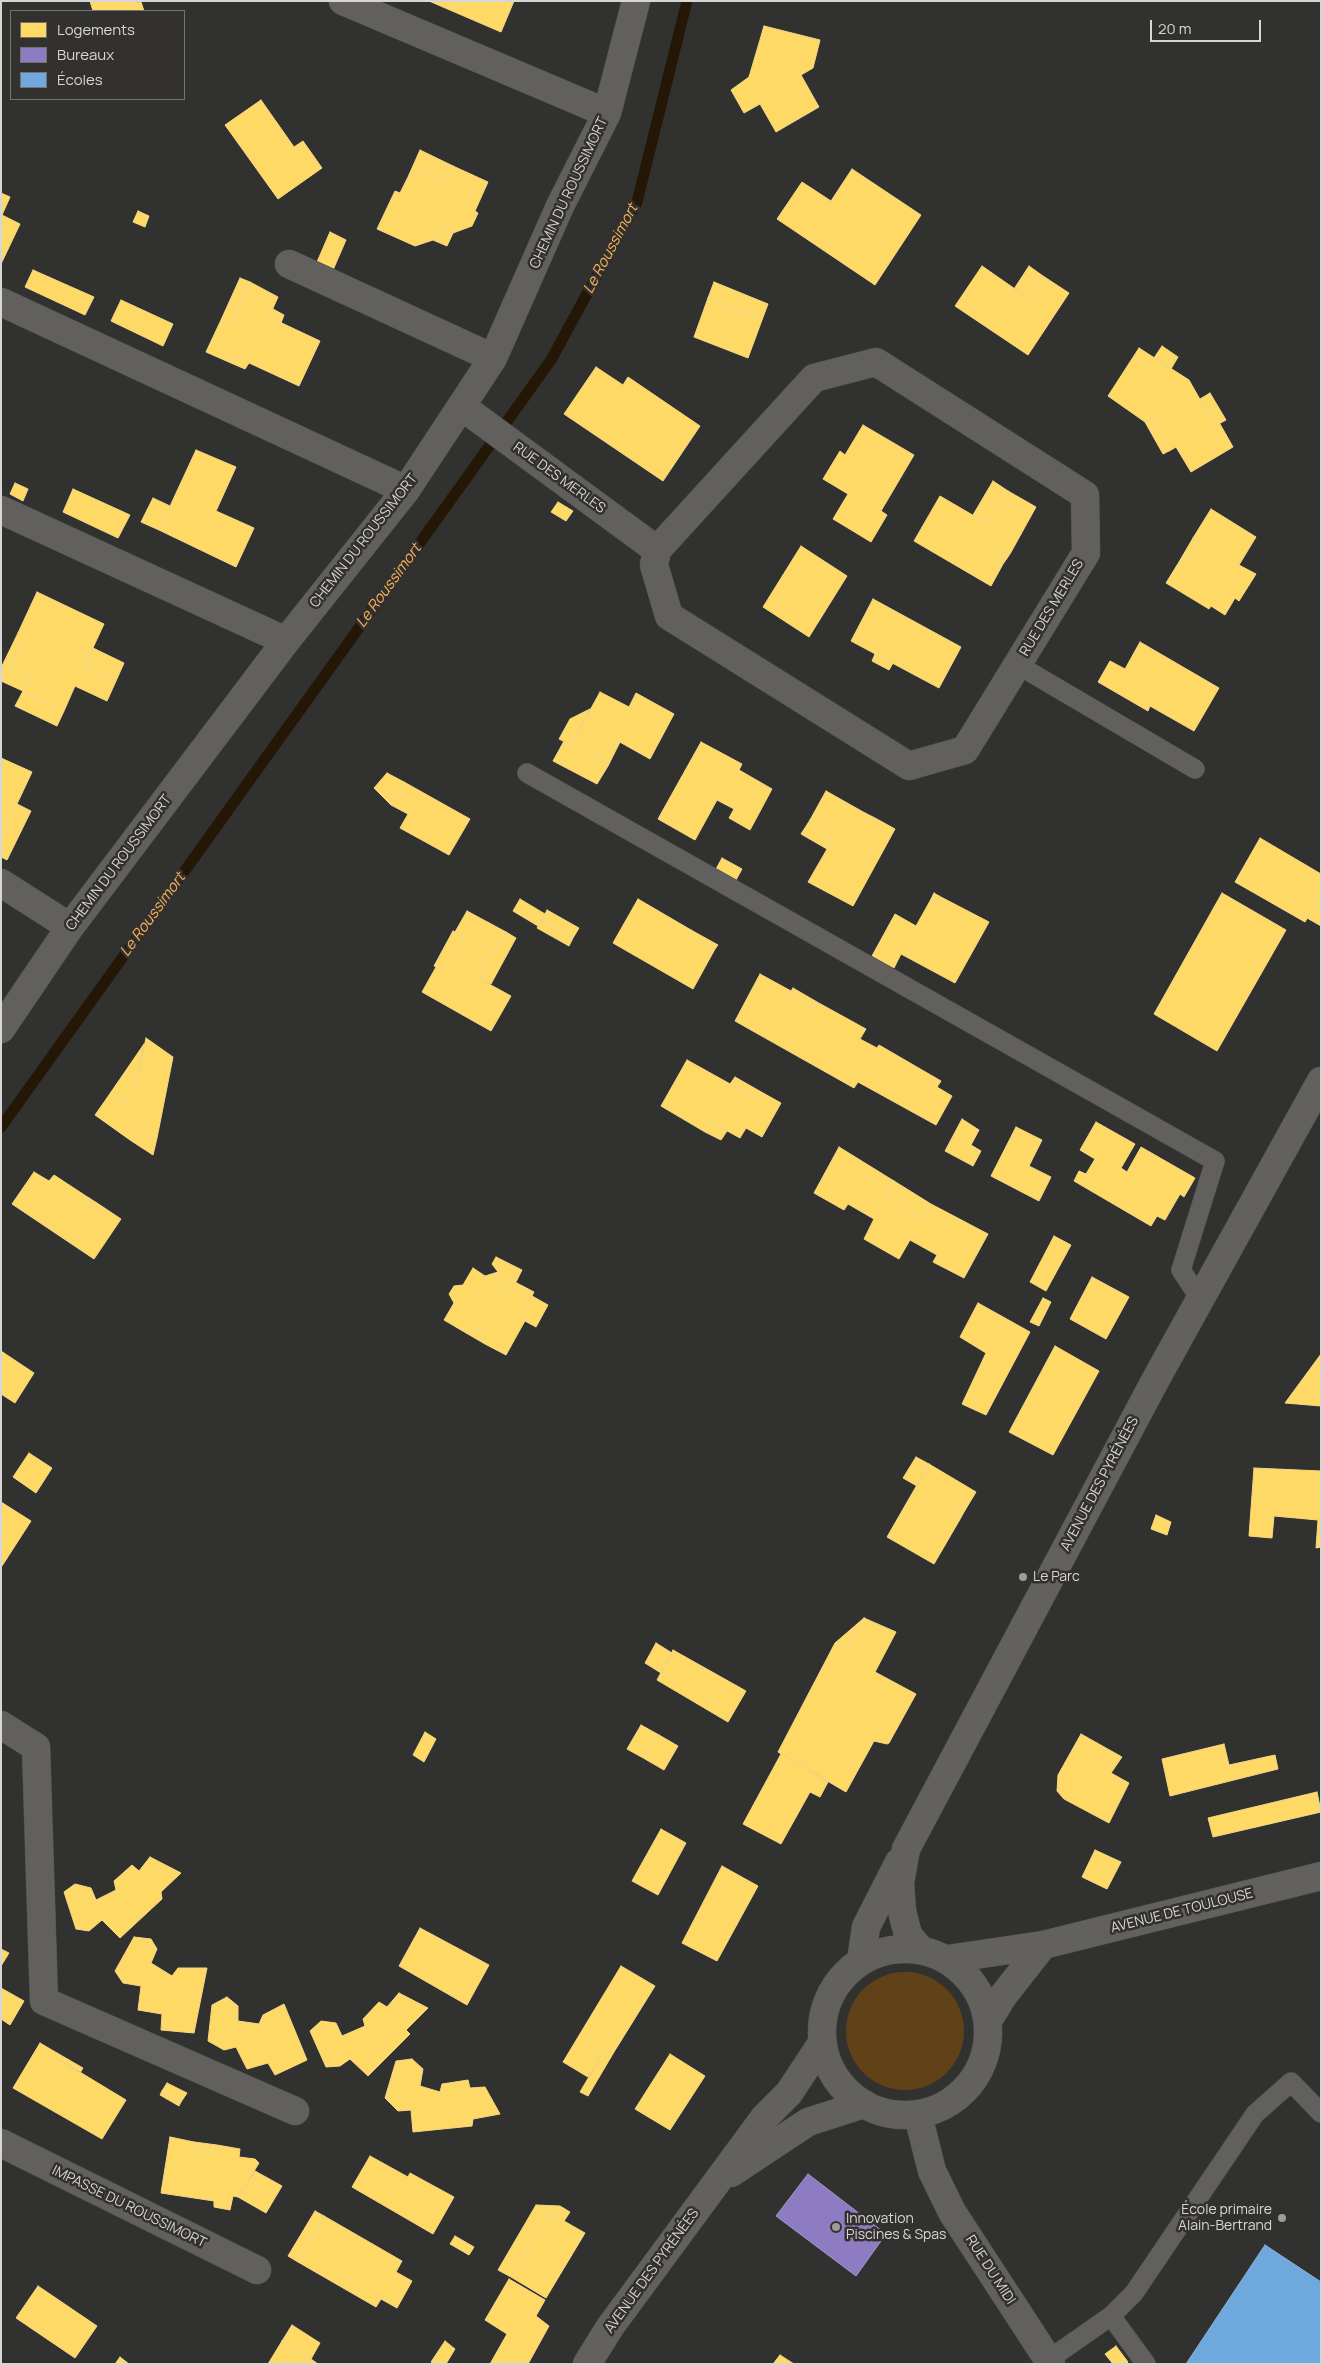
<!DOCTYPE html>
<html>
<head>
<meta charset="utf-8">
<style>
	body { margin:0 }
	#map { position:relative; width:1322px; height:2365px; overflow:hidden; background:#313130; font-family:Manrope,sans-serif }
	canvas { display:block }
	.frame { position:absolute; inset:0; border:2px solid #d7d6d4; pointer-events:none }
	.legend { position:absolute; left:10px; top:10px; width:175px; height:90px; box-sizing:border-box; background:#32312f; border:1px solid #747371; margin:0; padding:6px 9px; list-style:none; font-size:15px; color:#d7d6d4 }
	.legend li { display:flex; align-items:center; gap:10px; height:25px }
	.legend b { width:25px; border:1px solid #747371 }
	.scale { position:absolute; left:1150px; top:20px; width:111px; height:22px; box-sizing:border-box; border:2px solid #d7d6d4; border-top:0; padding-left:6px; font-size:15px; line-height:18px; white-space:nowrap; color:#d7d6d4; -webkit-text-stroke:4px #32312f; paint-order:stroke }
</style>
</head>
<body>
<div id="map">
<canvas width="1322" height="2365"></canvas>
<div class="frame"></div>
<ul class="legend">
<li><b style="height:14px;background:#ffd966"></b>Logements</li>
<li><b style="height:14px;background:#8e7cc3"></b>Bureaux</li>
<li><b style="height:14px;background:#6fa8dc"></b>Écoles</li>
</ul>
<div class="scale">20 m</div>
</div>
<script>
const ctx = document.querySelector('canvas').getContext('2d');
ctx.lineJoin = 'round';
function fillPath(path, color) { ctx.fillStyle = color; ctx.fill(path, 'evenodd'); }
const toPath = rows => new Path2D(rows.map(r => 'M' + r).join(''));
function stroke(path, color, width, dash) { ctx.strokeStyle = color; ctx.lineWidth = width; ctx.lineCap = dash ? 'butt' : 'round'; ctx.setLineDash(dash || []); ctx.stroke(path); }
function write(font, color, halo, rows, align = 'center') {
  ctx.font = font + ' Manrope,sans-serif'; ctx.lineWidth = 5; ctx.setLineDash([]); ctx.textBaseline = 'middle'; ctx.strokeStyle = halo; ctx.fillStyle = color; for (const [text, x, y, turn = 0] of rows) {
    ctx.save(); ctx.translate(x, y); ctx.rotate((+turn || 0) * Math.PI / 180); ctx.textAlign = isNaN(turn) ? turn : align; if (halo) ctx.strokeText(text, 0, 0); ctx.fillText(text, 0, 0); ctx.restore();
  }
}
const green = toPath([
	'846 2031a59 59 0 1 1 118 0a59 59 0 1 1-118 0Z'
]);
const homes = toPath([
	[90,1,137,1,137,3,126,6,128,11,93,11,90,1],
	[429,1,514,1,501,32,429,1],
	[141,2,144,11,128,11,126,6,141,2],
	[764,26,820,40,813,68,801,75,819,107,776,132,760,104,744,113,731,90,749,77,764,26],
	[261,100,294,147,303,141,322,168,278,199,225,125,261,100],
	[420,150,453,166,446,181,426,172,408,177,420,150],
	[453,166,488,182,475,211,478,213,472,226,453,233,444,228,437,230,433,240,415,246,377,229,395,191,400,193,408,177,426,172,446,181,453,166],
	[852,169,921,215,875,285,777,219,802,182,831,201,852,169],
	[1,193,10,197,6,206,1,204,1,193],
	[1,204,6,206,2,215,20,224,1,264,1,204],
	[138,211,149,216,145,227,133,222,138,211],
	[444,228,453,233,447,246,433,240,437,230,444,228],
	[330,232,346,240,333,270,317,262,330,232],
	[982,266,1028,298,1043,276,1069,293,1028,355,955,306,982,266],
	[1029,266,1043,276,1028,298,1014,289,1029,266],
	[33,270,94,297,85,315,25,287,33,270],
	[240,278,250,282,231,325,221,320,240,278],
	[250,282,278,297,269,317,320,341,299,386,234,356,231,363,206,352,221,320,231,325,250,282],
	[714,282,768,304,762,320,708,298,714,282],
	[708,298,762,320,748,358,694,337,708,298],
	[121,300,173,324,163,346,111,321,121,300],
	[273,309,284,315,281,323,269,317,273,309],
	[1162,346,1178,357,1171,369,1154,358,1162,346],
	[1139,348,1189,380,1215,426,1220,424,1233,447,1191,472,1176,447,1171,450,1152,418,1145,422,1108,396,1139,348],
	[234,356,249,363,245,369,231,363,234,356],
	[596,367,623,385,628,377,700,426,663,481,564,414,596,367],
	[1210,393,1226,420,1215,426,1200,399,1210,393],
	[1152,418,1171,450,1163,454,1145,422,1152,418],
	[863,425,914,455,881,511,887,515,871,542,833,519,848,494,823,479,840,451,845,455,863,425],
	[196,450,236,467,216,511,254,528,236,567,159,530,196,450],
	[993,481,1008,491,993,518,981,520,973,515,993,481],
	[15,483,28,489,23,501,10,494,15,483],
	[73,489,130,515,118,538,63,512,73,489],
	[1008,491,1036,507,1010,554,1004,550,998,561,1003,564,991,586,914,541,940,496,981,520,993,518,1008,491],
	[153,498,170,506,159,530,141,522,153,498],
	[558,502,573,511,566,521,551,512,558,502],
	[1211,509,1256,537,1239,565,1256,574,1239,601,1235,598,1225,615,1211,606,1209,609,1166,583,1179,562,1185,565,1199,541,1193,538,1211,509],
	[1193,538,1199,541,1185,565,1179,562,1193,538],
	[801,546,847,576,809,637,763,607,801,546],
	[1004,550,1010,554,1003,564,998,561,1004,550],
	[37,592,104,624,84,667,116,681,107,701,75,686,64,711,23,691,30,676,10,667,25,637,18,633,37,592],
	[873,599,961,647,939,688,851,641,873,599],
	[18,633,25,637,10,667,30,676,23,691,1,681,1,668,18,633],
	[1140,642,1219,688,1194,731,1150,706,1148,711,1098,682,1110,661,1125,669,1140,642],
	[93,648,124,663,116,681,84,667,93,648],
	[875,654,893,663,889,670,872,661,875,654],
	[23,691,64,711,57,726,15,706,23,691],
	[600,692,629,707,636,693,674,714,650,759,618,741,605,745,597,760,608,766,597,784,553,761,564,741,571,745,600,692],
	[590,709,571,745,559,739,570,719,590,709],
	[618,741,620,742,608,766,597,760,605,745,618,741],
	[701,742,742,764,739,770,772,789,750,830,729,818,734,809,717,800,695,840,658,819,701,742],
	[1,758,32,772,1,838,1,758],
	[387,773,404,782,391,805,374,788,387,773],
	[404,782,470,819,449,855,400,828,408,814,391,805,404,782],
	[826,791,865,813,861,818,872,824,875,818,895,829,853,906,808,882,830,844,826,829,810,820,826,791],
	[17,804,31,811,7,860,1,857,1,838,17,804],
	[865,813,875,818,872,824,861,818,865,813],
	[810,820,826,829,830,844,827,849,801,834,810,820],
	[1260,838,1321,874,1321,895,1305,922,1235,882,1260,838],
	[722,858,742,869,736,880,716,869,722,858],
	[934,893,939,896,934,904,930,901,934,893],
	[1222,893,1286,930,1217,1051,1154,1014,1222,893],
	[1321,895,1321,926,1307,918,1321,895],
	[939,896,989,922,955,983,901,954,894,968,872,956,895,914,916,926,930,901,934,904,939,896],
	[520,899,545,914,538,926,513,911,520,899],
	[638,899,691,930,689,935,715,949,693,989,613,943,638,899],
	[547,910,579,928,573,938,542,920,547,910],
	[467,911,506,932,494,954,489,951,482,964,487,966,480,979,511,996,491,1031,422,992,436,967,445,971,464,937,455,932,467,911],
	[542,920,573,938,569,946,537,928,542,920],
	[691,930,718,945,715,949,689,935,691,930],
	[453,931,464,937,445,971,434,966,453,931],
	[506,932,516,938,491,984,480,979,487,966,482,964,489,951,494,954,506,932],
	[760,974,791,991,789,994,814,1009,817,1002,866,1029,860,1039,877,1048,879,1045,941,1081,937,1087,952,1096,936,1125,858,1082,854,1088,735,1021,760,974],
	[793,988,817,1002,814,1009,789,994,793,988],
	[146,1038,173,1057,157,1138,140,1126,130,1140,95,1115,109,1095,123,1104,136,1085,146,1038],
	[144,1044,136,1085,123,1104,109,1095,144,1044],
	[687,1060,759,1100,763,1093,781,1103,762,1137,746,1128,740,1138,711,1122,705,1132,661,1106,687,1060],
	[735,1077,763,1093,759,1100,730,1084,735,1077],
	[962,1119,979,1130,971,1145,981,1151,973,1166,945,1151,962,1119],
	[711,1122,727,1131,721,1140,705,1132,711,1122],
	[1096,1122,1135,1144,1121,1168,1127,1172,1141,1147,1195,1178,1184,1197,1180,1194,1165,1220,1157,1216,1151,1226,1074,1181,1079,1171,1086,1174,1095,1159,1080,1150,1096,1122],
	[140,1126,157,1138,153,1155,130,1140,140,1126],
	[1016,1127,1042,1140,1029,1166,1051,1177,1039,1201,991,1176,1016,1127],
	[839,1147,894,1181,885,1198,922,1219,931,1204,988,1234,964,1278,933,1262,937,1255,910,1240,899,1259,864,1239,874,1219,848,1204,844,1210,814,1193,839,1147],
	[34,1172,49,1181,54,1175,89,1198,87,1202,94,1207,97,1203,121,1219,94,1259,12,1204,34,1172],
	[894,1181,931,1204,922,1219,885,1198,894,1181],
	[89,1198,97,1203,94,1207,87,1202,89,1198],
	[1054,1236,1071,1245,1046,1291,1030,1282,1054,1236],
	[496,1257,522,1270,516,1282,513,1281,508,1291,502,1287,498,1272,492,1264,496,1257],
	[473,1268,485,1276,498,1272,502,1287,508,1291,513,1281,534,1292,521,1316,526,1319,506,1355,485,1344,482,1333,472,1327,461,1330,444,1320,454,1303,449,1294,454,1286,463,1285,473,1268],
	[1092,1277,1129,1297,1106,1339,1070,1319,1092,1277],
	[532,1296,548,1305,536,1327,525,1321,526,1319,521,1316,532,1296],
	[1043,1298,1051,1302,1039,1326,1030,1322,1043,1298],
	[978,1303,1030,1332,986,1415,962,1404,986,1353,960,1337,978,1303],
	[472,1327,482,1333,485,1344,461,1330,472,1327],
	[1055,1346,1099,1371,1053,1455,1009,1432,1055,1346],
	[1,1351,34,1373,15,1403,1,1394,1,1351],
	[1321,1354,1321,1406,1285,1403,1321,1354],
	[29,1453,52,1468,36,1493,13,1477,29,1453],
	[916,1457,929,1464,917,1486,903,1478,916,1457],
	[929,1464,976,1492,964,1512,958,1508,952,1516,959,1521,934,1564,887,1537,929,1464],
	[1254,1468,1321,1471,1321,1547,1316,1548,1318,1520,1274,1516,1272,1538,1249,1536,1254,1468],
	[1,1502,31,1521,2,1566,1,1566,1,1502],
	[958,1508,964,1512,959,1521,952,1516,958,1508],
	[1156,1515,1171,1522,1167,1535,1151,1529,1156,1515],
	[864,1618,847,1650,835,1643,864,1618],
	[864,1618,896,1632,875,1672,916,1694,889,1743,887,1744,874,1741,846,1792,778,1752,835,1643,847,1650,864,1618],
	[656,1643,672,1653,661,1673,645,1663,656,1643],
	[673,1650,746,1691,728,1722,657,1680,673,1650],
	[641,1725,659,1735,645,1759,627,1749,641,1725],
	[425,1732,436,1739,424,1762,413,1755,425,1732],
	[1081,1734,1122,1757,1111,1773,1129,1783,1109,1823,1064,1799,1057,1791,1058,1775,1081,1734],
	[659,1735,678,1746,664,1770,645,1759,659,1735],
	[1224,1744,1229,1765,1275,1755,1278,1769,1170,1796,1162,1759,1224,1744],
	[781,1754,828,1782,820,1797,810,1792,781,1844,743,1824,781,1754],
	[1317,1792,1321,1812,1213,1837,1208,1818,1317,1792],
	[661,1829,686,1843,658,1895,632,1881,661,1829],
	[1095,1850,1121,1862,1107,1889,1082,1877,1095,1850],
	[150,1857,181,1873,161,1892,162,1899,120,1938,102,1920,89,1931,76,1929,64,1892,75,1884,91,1888,96,1900,116,1890,114,1881,132,1865,139,1871,150,1857],
	[722,1866,758,1886,717,1961,682,1943,722,1866],
	[420,1928,489,1965,467,2005,399,1966,420,1928],
	[134,1937,151,1939,157,1949,151,1963,172,1976,178,1968,207,1968,194,2033,161,2030,162,2014,138,2010,141,1986,123,1983,115,1971,134,1937],
	[1,1949,9,1953,1,1966,1,1949],
	[621,1966,655,1986,614,2052,606,2048,588,2077,563,2062,621,1966],
	[1,1988,24,2001,10,2025,1,2019,1,1988],
	[399,1993,428,2008,406,2030,410,2034,368,2076,350,2059,340,2066,326,2067,310,2031,321,2021,336,2023,342,2036,365,2026,363,2019,379,2002,387,2007,399,1993],
	[227,1997,238,2006,238,2021,259,2024,263,2015,284,2004,307,2060,275,2075,268,2063,247,2069,236,2047,224,2050,208,2041,212,2005,227,1997],
	[40,2043,57,2053,55,2057,126,2100,102,2139,13,2088,40,2043],
	[606,2048,614,2052,588,2096,580,2092,606,2048],
	[57,2053,83,2068,80,2073,55,2057,57,2053],
	[670,2054,705,2076,670,2130,635,2109,670,2054],
	[412,2059,423,2069,420,2086,440,2092,442,2084,468,2080,470,2088,485,2087,500,2114,473,2119,472,2126,413,2132,411,2110,398,2111,385,2098,396,2061,412,2059],
	[167,2083,187,2093,181,2102,162,2091,167,2083],
	[162,2091,181,2102,179,2106,160,2095,162,2091],
	[170,2137,194,2142,193,2149,216,2152,217,2145,240,2149,239,2157,255,2159,259,2163,238,2197,233,2196,230,2210,214,2207,214,2201,161,2193,170,2137],
	[194,2142,217,2145,216,2152,193,2149,194,2142],
	[370,2156,408,2177,410,2173,454,2197,433,2234,352,2187,370,2156],
	[255,2171,282,2186,266,2213,238,2197,255,2171],
	[536,2205,560,2206,570,2212,564,2221,550,2213,511,2277,498,2270,536,2205],
	[315,2211,324,2216,298,2262,288,2256,315,2211],
	[550,2213,585,2233,546,2298,511,2277,550,2213],
	[324,2216,402,2261,396,2272,412,2281,397,2308,381,2299,376,2307,298,2262,324,2216],
	[455,2236,474,2247,469,2255,450,2244,455,2236],
	[509,2279,545,2300,536,2316,549,2326,528,2364,490,2364,507,2334,485,2320,509,2279],
	[38,2286,97,2326,75,2358,16,2318,38,2286],
	[292,2325,320,2343,311,2359,282,2341,292,2325],
	[282,2341,311,2359,318,2364,268,2364,282,2341],
	[445,2341,455,2349,446,2364,434,2364,431,2362,445,2341],
	[1116,2346,1128,2362,1126,2364,1113,2364,1105,2354,1116,2346],
	[780,2355,794,2364,773,2364,780,2355],
	[120,2357,129,2364,115,2364,120,2357]
]);
const offices = toPath([
	[808,2174,886,2234,856,2276,776,2216,808,2174]
]);
const schools = toPath([
	[1265,2245,1321,2282,1321,2364,1186,2364,1265,2245]
]);
const stream = toPath([
	[1,1127,551,360,637,202,687,1]
]);
const lane = toPath([
	[1018,665,1195,769],
	[527,773,1215,1161,1181,1270,1200,1299],
	[1111,2316,1146,2364],
	[1048,2360,1111,2316,1134,2293,1255,2114,1291,2082,1321,2113]
]);
const street = toPath([
	[343,1,607,113],
	[289,264,493,358],
	[1,302,406,490],
	[461,406,657,550,654,565,669,616,909,766,965,750,1086,553,1085,495,876,362,814,378,657,550],
	[1,510,286,641],
	[1,883,70,927],
	[1,1029,70,927,286,641,406,490,493,358,560,206,607,113,636,1],
	[1,1725,36,1747,44,2001,295,2111],
	[918,2115,932,2171,952,2212,1051,2364],
	[1,2143,257,2270]
]);
const secondary = toPath([
	'822 2032a83 83 0 1 1 166 0a83 83 0 1 1-166 0Z',
	[920,1949,908,1935,902,1911,900,1883,906,1849,1156,1379,1321,1081],
	[948,1959,1043,1945,1321,1876],
	[861,1961,866,1927,899,1862],
	[989,2019,1003,1996,1043,1945],
	[731,2173,808,2122,864,2104],
	[587,2364,610,2327,764,2118,789,2093,822,2043]
]);
const markers = [
	[1023,1577,5,"#9d9c9b"],
	[1282,2218,5,"#9d9c9b"],
	[836,2227,5,"#9d9c9b"]
];
const streetNames = [
	["CHEMIN DU ROUSSIMORT",569,193,-65],
	["RUE DES MERLES",559,478,36],
	["CHEMIN DU ROUSSIMORT",364,541,-52],
	["RUE DES MERLES",1052,608,-59],
	["CHEMIN DU ROUSSIMORT",119,863,-53],
	["AVENUE DES PYRÉNÉES",1100,1484,-62],
	["AVENUE DE TOULOUSE",1182,1911,-14],
	["IMPASSE DU ROUSSIMORT",129,2207,26],
	["RUE DU MIDI",990,2270,57],
	["AVENUE DES PYRÉNÉES",652,2271,-54]
];
const poiNames = [
	["Le Parc",1033,1577],
	["École primaire",1272,2210,"right"],
	["Alain-Bertrand",1272,2226,"right"],
	["Innovation",846,2219],
	["Piscines & Spas",846,2235]
];
const waterNames = [
	["Le Roussimort",611,249,-62],
	["Le Roussimort",389,586,-54],
	["Le Roussimort",153,915,-54]
];
fillPath(green, '#614218');
fillPath(homes, '#ffd966');
stroke(homes, '#f3d887', 1);
fillPath(offices, '#8e7cc3');
stroke(offices, '#a497c8', 1);
fillPath(schools, '#6fa8dc');
stroke(schools, '#8eb6da', 1);
stroke(stream, '#251706', 11);
stroke(lane, '#4f4f4d', 20);
stroke(street, '#4f4f4d', 29);
stroke(secondary, '#4f4f4d', 29);
stroke(lane, '#61605f', 19);
stroke(street, '#61605f', 28);
stroke(secondary, '#63615e', 28);
for (const [x, y, r, color] of markers) { const dot = new Path2D(); dot.arc(x, y, r, 0, 2 * Math.PI); ctx.fillStyle = color; ctx.fill(dot); stroke(dot, '#32312f', 2); }
write('14px', '#d7d6d4', '#32312f', streetNames);
write('14px', '#d7d6d4', '#32312f', poiNames, 'left');
write('italic 15px', '#f9b259', '#32312f', waterNames);
</script>
</body>
</html>
